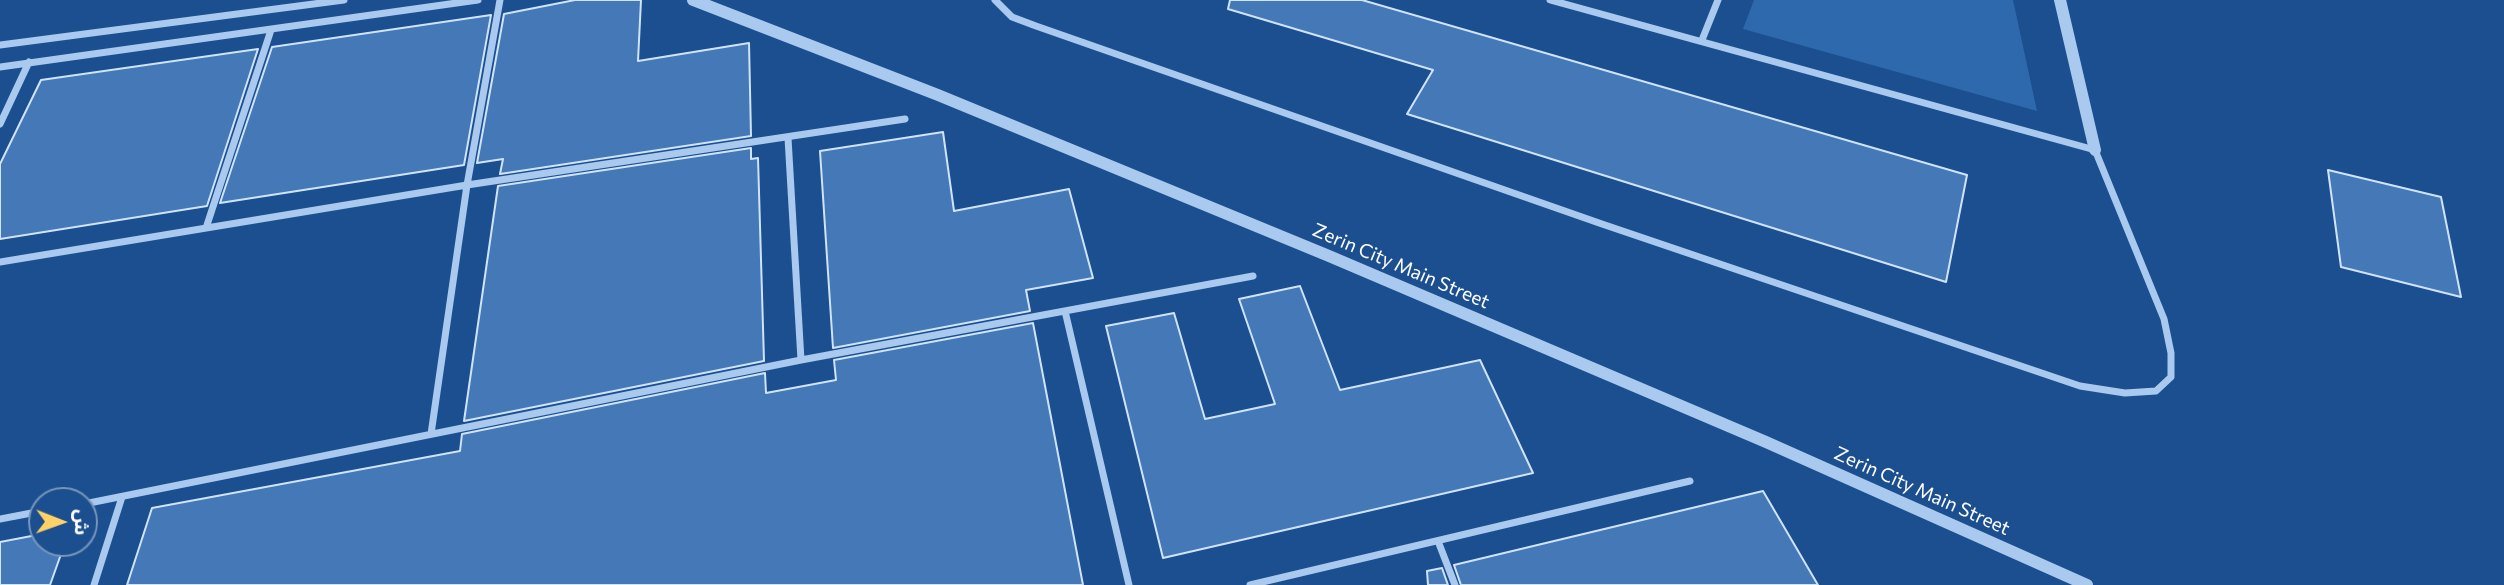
<!DOCTYPE html>
<html>
<head>
<meta charset="utf-8">
<style>
	body { margin:0 }
	#map { position:relative; width:2504px; height:585px; overflow:hidden; background:#1b4f8f; font-family:Commissioner,"Noto Sans Arabic",sans-serif }
	canvas { display:block }
	.north { position:absolute; left:28px; top:487px; width:70px; height:70px; box-sizing:border-box; background:#1b4f8f; border:2px solid #7695bc; border-radius:50%; rotate:91deg; font-size:19px; font-weight:700; line-height:28px; text-align:center; color:#fff }
	.north::after { content:''; display:block; margin:auto; width:24px; height:32px; background:#ffd166; clip-path:polygon(50% 0,100% 100%,50% 72%,0 100%) }
</style>
</head>
<body>
<div id="map">
<canvas width="2504" height="585"></canvas>
<div class="north">ش</div>
</div>
<script>
const ctx = document.querySelector('canvas').getContext('2d');
ctx.lineJoin = 'round';
function fillPath(path, color) { ctx.fillStyle = color; ctx.fill(path, 'evenodd'); }
const toPath = rows => new Path2D(rows.map(r => 'M' + r).join(''));
function stroke(path, color, width, dash) { ctx.strokeStyle = color; ctx.lineWidth = width; ctx.lineCap = dash ? 'butt' : 'round'; ctx.setLineDash(dash || []); ctx.stroke(path); }
function write(font, color, halo, rows, align = 'center') {
  ctx.font = font + ' Commissioner,sans-serif'; ctx.lineWidth = 5; ctx.setLineDash([]); ctx.textBaseline = 'middle'; ctx.strokeStyle = halo; ctx.fillStyle = color; for (const [text, x, y, turn = 0] of rows) {
    ctx.save(); ctx.translate(x, y); ctx.rotate((+turn || 0) * Math.PI / 180); ctx.textAlign = isNaN(turn) ? turn : align; if (halo) ctx.strokeText(text, 0, 0); ctx.fillText(text, 0, 0); ctx.restore();
  }
}
const green = toPath([
	[1754,0,2013,0,2037,111,1743,29]
]);
const building = toPath([
	[575,0,641,0,638,61,749,43,751,136,500,174,503,159,477,163,504,14,575,0],
	[1230,0,1362,0,1967,175,1946,282,1407,114,1433,70,1228,9,1230,0],
	[491,15,464,165,220,203,272,47,491,15],
	[258,49,207,206,0,239,0,164,41,80,258,49],
	[943,132,954,211,1069,189,1093,278,1026,290,1030,311,833,348,820,151,943,132],
	[751,148,751,159,758,158,764,361,464,421,498,186,751,148],
	[2328,170,2441,197,2461,297,2341,267,2328,170],
	[1300,286,1340,390,1480,360,1533,473,1163,558,1106,326,1174,313,1205,419,1275,404,1239,299,1300,286],
	[1033,323,1083,585,127,585,152,508,460,451,462,434,765,373,766,393,836,380,834,360,1033,323],
	[1763,491,1818,585,1461,585,1454,565,1763,491],
	[42,534,42,543,65,543,50,585,0,585,0,542,42,534],
	[1442,568,1448,585,1428,585,1427,571,1442,568]
]);
const minor = toPath([
	[995,0,1012,17,1036,26,1602,224,2080,386,2125,393,2156,391,2171,377,2171,353,2164,319,2095,150,1550,0],
	[1702,40,1718,0],
	[0,45,344,0],
	[0,67,478,0],
	[0,124,29,62],
	[788,138,801,360],
	[206,228,271,30],
	[0,262,467,185,905,119],
	[1065,311,1129,585],
	[431,434,467,185,500,0],
	[84,504,801,360,1253,276],
	[0,519,42,511],
	[1438,541,1455,585],
	[94,585,122,497],
	[1250,585,1690,481]
]);
const tertiary = toPath([
	[693,0,938,95,1329,256,1766,442,2087,585],
	[2060,0,2095,150]
]);
const streetNames = [
	["Zerin City Main Street",1401,266,23],
	["Zerin City Main Street",1922,491,24]
];
fillPath(green, '#2e69ad');
fillPath(building, '#4478b7');
stroke(building, '#cfe3fa', 2);
stroke(minor, '#a9c9ee', 7);
stroke(tertiary, '#a9c9ee', 12);
write('19px', '#fff', '#1b4f8f', streetNames);
</script>
</body>
</html>
